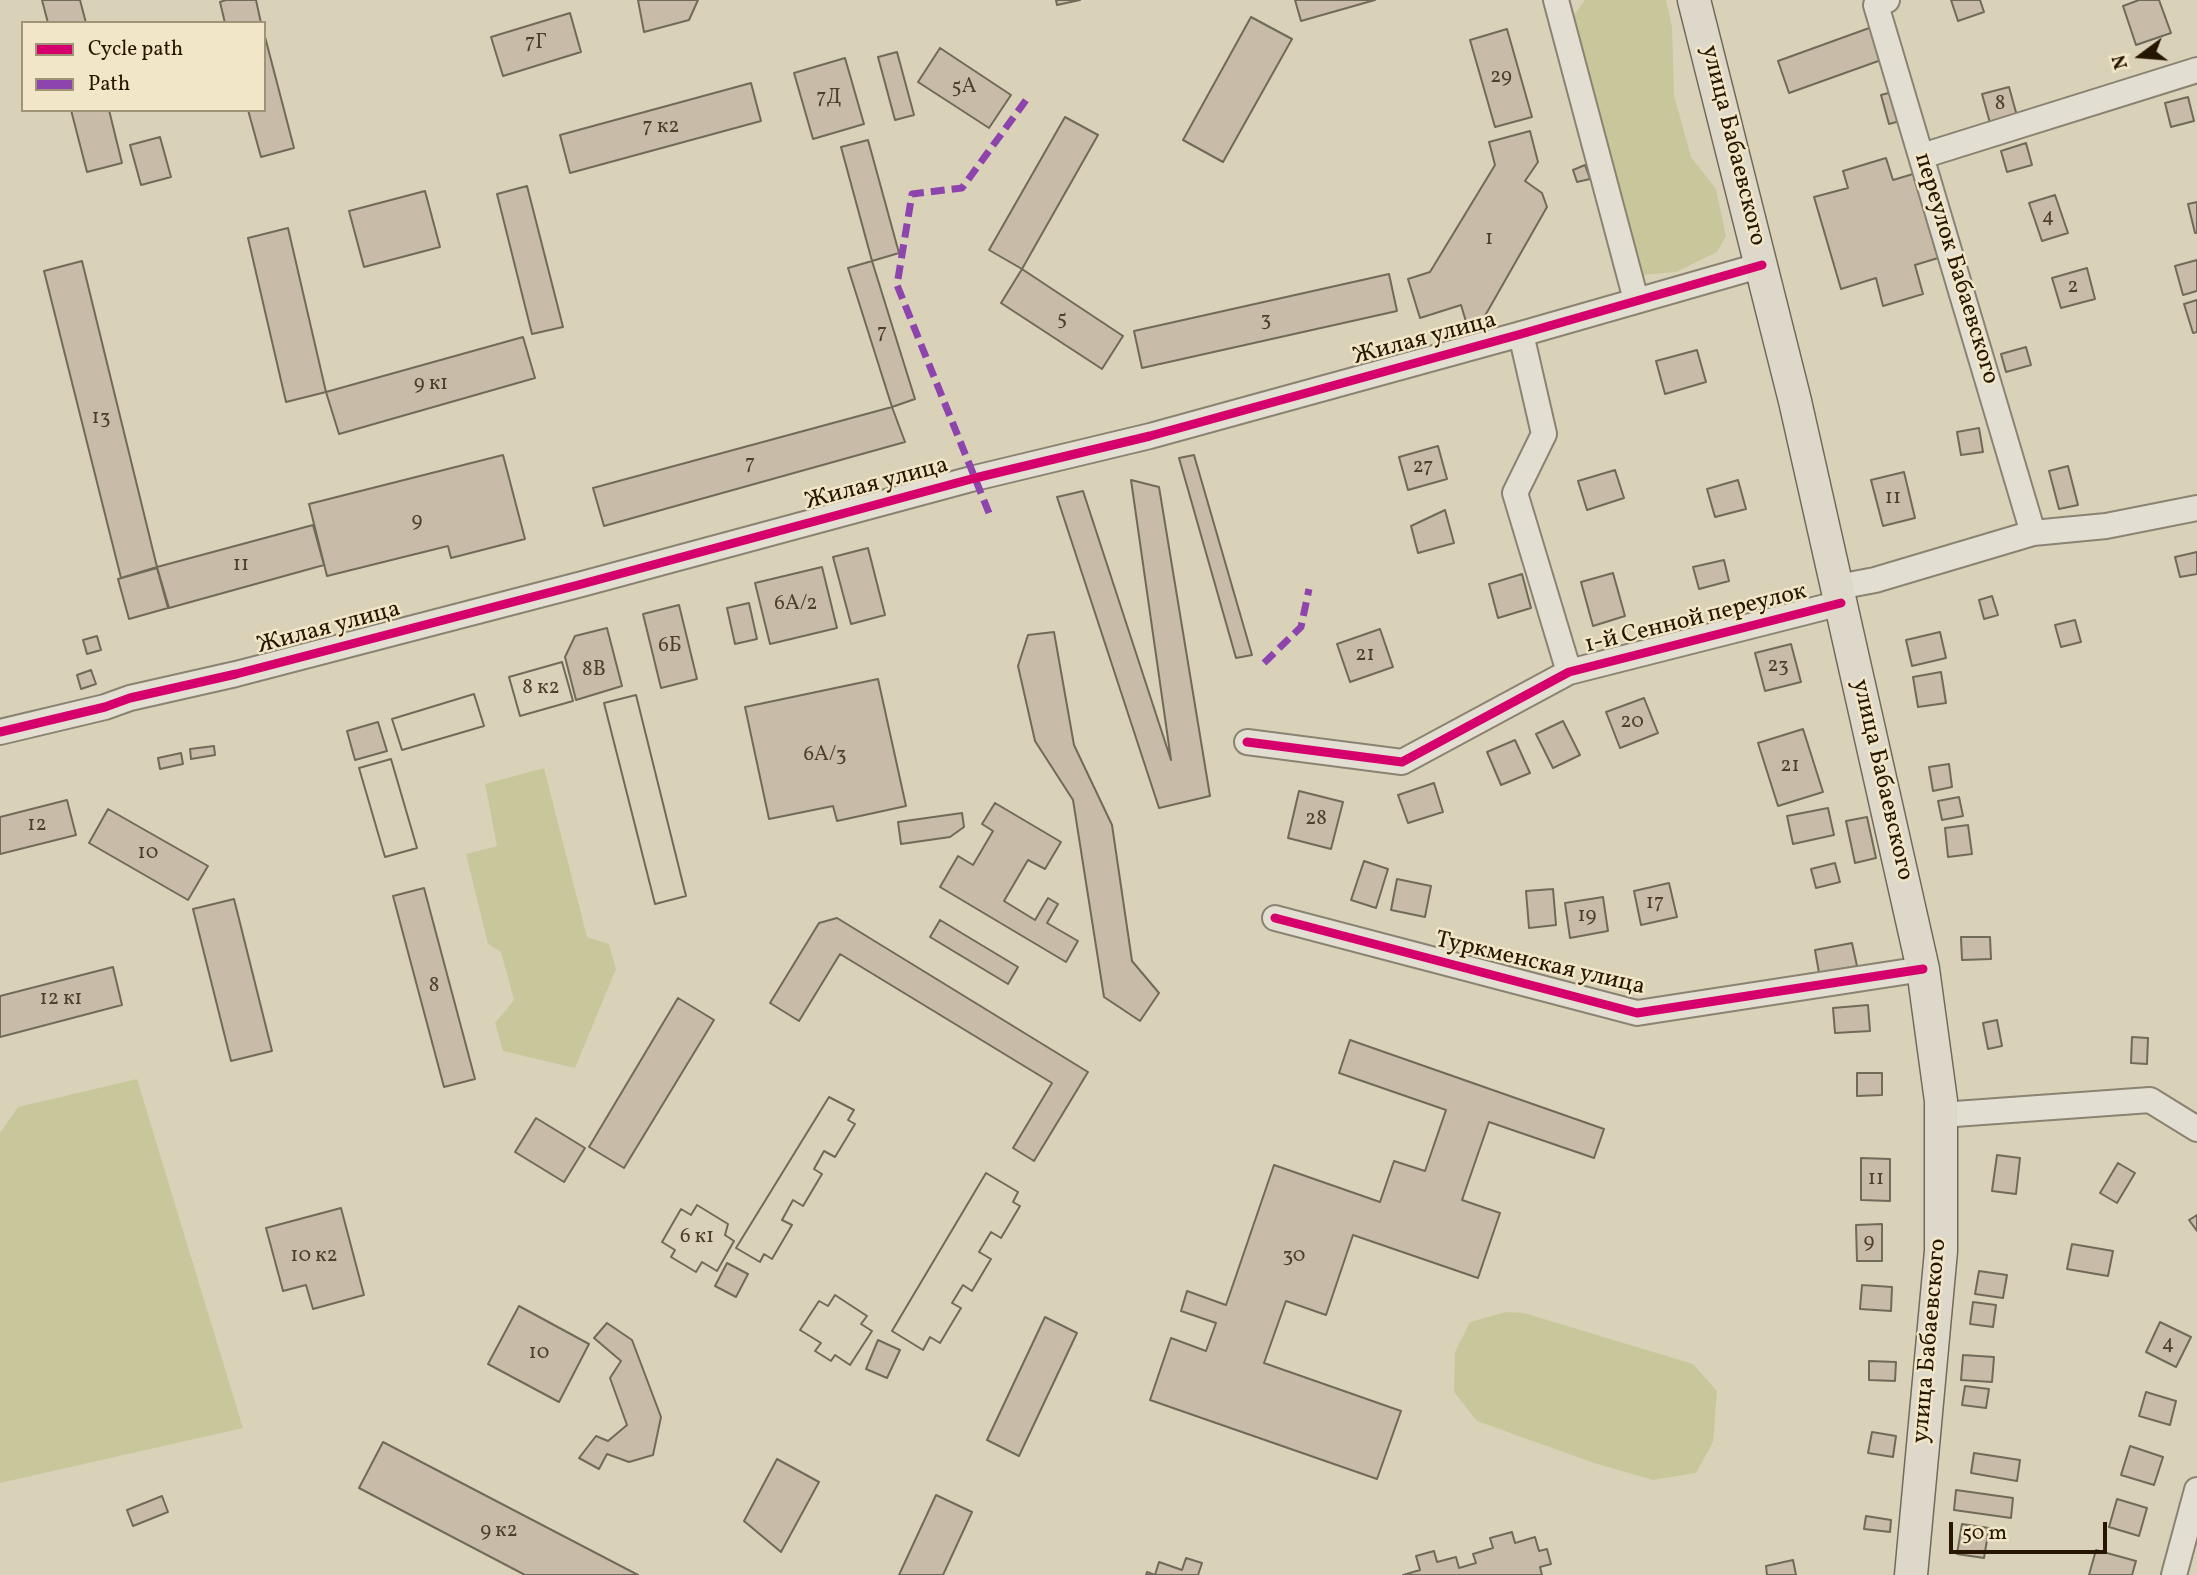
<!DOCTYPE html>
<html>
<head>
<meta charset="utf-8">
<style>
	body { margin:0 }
	#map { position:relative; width:2197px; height:1575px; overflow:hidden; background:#dad2b8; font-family:Vollkorn,serif }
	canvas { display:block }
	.legend { position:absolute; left:21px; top:21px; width:245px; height:91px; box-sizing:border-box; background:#f1e6c7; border:2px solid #a09377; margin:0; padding:9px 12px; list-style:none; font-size:21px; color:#261600 }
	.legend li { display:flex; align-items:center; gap:14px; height:35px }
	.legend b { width:35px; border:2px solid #a09377 }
	.north { position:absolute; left:2106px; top:21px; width:70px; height:70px; -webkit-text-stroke:5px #f1e6c7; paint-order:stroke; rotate:254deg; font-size:19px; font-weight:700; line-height:28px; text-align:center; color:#261600 }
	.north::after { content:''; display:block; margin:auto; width:24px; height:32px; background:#261600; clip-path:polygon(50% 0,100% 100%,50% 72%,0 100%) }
	.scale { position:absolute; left:1949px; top:1522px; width:158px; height:32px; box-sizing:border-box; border:4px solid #261600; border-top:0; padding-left:9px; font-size:21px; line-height:24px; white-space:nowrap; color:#261600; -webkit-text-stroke:5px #f1e6c7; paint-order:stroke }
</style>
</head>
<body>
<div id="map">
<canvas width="2197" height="1575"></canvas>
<ul class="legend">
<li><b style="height:9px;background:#d6006c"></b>Cycle path</li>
<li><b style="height:9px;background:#8e44ad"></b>Path</li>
</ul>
<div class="north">N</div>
<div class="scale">50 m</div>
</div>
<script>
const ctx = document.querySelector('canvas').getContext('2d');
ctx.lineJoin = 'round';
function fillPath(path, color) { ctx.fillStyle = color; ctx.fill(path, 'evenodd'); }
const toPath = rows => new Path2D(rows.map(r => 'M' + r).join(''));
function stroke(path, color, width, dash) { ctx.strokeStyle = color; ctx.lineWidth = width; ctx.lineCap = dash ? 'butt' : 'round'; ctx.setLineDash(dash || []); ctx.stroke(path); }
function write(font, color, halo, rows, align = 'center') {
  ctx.font = font + ' Vollkorn,serif'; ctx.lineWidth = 5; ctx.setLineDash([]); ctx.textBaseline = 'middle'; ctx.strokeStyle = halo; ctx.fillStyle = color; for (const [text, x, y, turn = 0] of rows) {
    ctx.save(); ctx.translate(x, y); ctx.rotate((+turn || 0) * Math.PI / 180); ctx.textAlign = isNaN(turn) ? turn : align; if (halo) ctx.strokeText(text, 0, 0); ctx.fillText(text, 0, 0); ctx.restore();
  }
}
const green = toPath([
	[1585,0,1666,0,1672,27,1674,95,1691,157,1716,189,1726,236,1717,252,1676,272,1642,275,1574,15],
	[544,768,587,937,609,944,616,969,575,1068,503,1051,495,1023,514,1000,501,952,488,944,466,854,497,846,485,784],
	[137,1079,243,1428,0,1483,0,1133,18,1107],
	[1506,1312,1524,1313,1693,1364,1717,1391,1713,1442,1696,1473,1653,1480,1594,1463,1477,1421,1454,1392,1455,1352,1470,1322]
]);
const building = toPath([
	[42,0,80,0,86,23,48,23,42,0],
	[226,0,256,0,261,23,225,23,220,2,226,0],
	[638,0,698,0,689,20,644,32,638,0],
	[1056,0,1080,0,1057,5,1056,0],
	[1295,0,1375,0,1301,21,1295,0],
	[1951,0,1980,0,1984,12,1958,21,1951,0],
	[2139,0,2159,0,2171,33,2136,45,2123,6,2139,0],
	[570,13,581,52,503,76,491,37,570,13],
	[1251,17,1292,39,1223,162,1183,140,1251,17],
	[1872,27,1884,59,1789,93,1778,61,1872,27],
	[1507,29,1532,117,1495,127,1470,40,1507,29],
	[264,33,294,148,261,157,248,110,264,110,264,33],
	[940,48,1011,95,989,128,918,82,940,48],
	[897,52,914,115,895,120,878,57,897,52],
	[845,58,864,124,813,139,794,73,845,58],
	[751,83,761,121,570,173,560,135,751,83],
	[2009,87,2017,116,1990,123,1982,94,2009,87],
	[1896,91,1904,120,1889,124,1881,95,1896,91],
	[2188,97,2194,121,2171,127,2165,103,2188,97],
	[71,110,109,110,122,163,87,172,71,110],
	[1065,117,1098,135,1022,269,989,250,1065,117],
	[1530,131,1538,162,1525,181,1542,193,1547,207,1482,321,1467,325,1461,305,1420,318,1408,279,1430,272,1495,165,1489,142,1530,131],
	[160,137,171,177,141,185,130,145,160,137],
	[868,140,899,253,872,261,841,147,868,140],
	[2026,143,2032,165,2007,172,2001,151,2026,143],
	[1886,158,1893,180,1913,174,1938,258,1915,265,1923,294,1883,306,1876,278,1841,289,1814,197,1848,188,1843,171,1886,158],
	[1585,165,1590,179,1577,182,1573,170,1585,165],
	[527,186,563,327,532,334,497,194,527,186],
	[425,191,440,247,364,267,349,211,425,191],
	[2055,195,2068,233,2042,241,2029,203,2055,195],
	[2197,202,2197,233,2195,233,2188,204,2197,202],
	[288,228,326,392,286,402,248,238,288,228],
	[2197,260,2197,291,2183,295,2175,266,2197,260],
	[82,261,157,567,121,578,44,271,82,261],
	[872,261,915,399,892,407,848,268,872,261],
	[2087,268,2095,299,2061,308,2052,278,2087,268],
	[1022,269,1123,336,1102,369,1001,303,1022,269],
	[1389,274,1397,311,1142,368,1134,331,1389,274],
	[2197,300,2197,332,2193,333,2184,304,2197,300],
	[523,337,535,378,339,434,326,392,523,337],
	[2026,347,2031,365,2006,372,2001,354,2026,347],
	[1697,350,1706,382,1665,394,1656,361,1697,350],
	[892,407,905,442,604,526,593,488,892,407],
	[1979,428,1983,452,1961,455,1957,432,1979,428],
	[1438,446,1447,479,1408,490,1399,457,1438,446],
	[503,455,525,539,451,558,448,546,327,576,309,504,503,455],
	[1194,455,1252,655,1236,658,1179,458,1194,455],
	[2068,466,2078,505,2059,509,2049,471,2068,466],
	[1615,470,1624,498,1587,510,1578,481,1615,470],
	[1904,472,1915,518,1883,526,1871,480,1904,472],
	[1131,480,1159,487,1210,796,1159,808,1057,497,1083,491,1171,760,1131,480],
	[1738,480,1746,509,1715,517,1707,489,1738,480],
	[1445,510,1454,543,1418,553,1411,526,1445,510],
	[313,525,324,565,169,608,157,567,313,525],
	[868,548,885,615,851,624,833,557,868,548],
	[2197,552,2197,574,2180,577,2175,557,2197,552],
	[1724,560,1729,581,1699,589,1693,567,1724,560],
	[822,567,837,628,770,644,755,583,822,567],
	[157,568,168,608,129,619,118,579,157,568],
	[1613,573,1625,616,1593,626,1581,582,1613,573],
	[1522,574,1531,608,1498,618,1489,584,1522,574],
	[1992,596,1998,615,1984,619,1979,600,1992,596],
	[749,603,757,639,735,644,727,608,749,603],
	[679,605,697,679,661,688,643,614,679,605],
	[2075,620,2081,642,2061,647,2055,625,2075,620],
	[607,628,622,686,576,700,565,657,575,636,607,628],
	[1380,629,1393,667,1350,682,1337,644,1380,629],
	[1054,632,1074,745,1112,825,1132,961,1159,993,1140,1021,1104,997,1073,800,1035,741,1018,666,1028,635,1054,632],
	[1940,632,1946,658,1912,666,1906,640,1940,632],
	[97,636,101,650,87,654,83,640,97,636],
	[1791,644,1801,682,1765,691,1755,653,1791,644],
	[562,662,573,701,520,716,509,677,562,662],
	[562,662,573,701,520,716,509,677,562,662],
	[91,670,96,684,81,689,77,675,91,670],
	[1941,672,1946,703,1918,707,1913,677,1941,672],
	[878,679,906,806,837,821,833,806,769,819,745,707,878,679],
	[474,694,484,726,402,750,392,719,474,694],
	[474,694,484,726,402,750,392,719,474,694],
	[636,695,686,896,655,904,604,703,636,695],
	[636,695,686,896,655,904,604,703,636,695],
	[1644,698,1658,733,1620,748,1606,712,1644,698],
	[1563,721,1580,755,1553,768,1536,734,1563,721],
	[378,722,387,751,355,760,347,731,378,722],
	[1803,729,1823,792,1778,806,1758,743,1803,729],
	[1515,740,1530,773,1501,785,1487,752,1515,740],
	[214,746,215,755,191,759,190,749,214,746],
	[181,753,183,764,160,769,158,758,181,753],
	[391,759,417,848,385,857,359,768,391,759],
	[391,759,417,848,385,857,359,768,391,759],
	[1949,764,1952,787,1933,791,1929,767,1949,764],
	[1434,783,1443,812,1408,823,1398,795,1434,783],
	[1299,791,1343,802,1331,849,1288,838,1299,791],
	[1959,797,1963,816,1942,820,1938,801,1959,797],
	[67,800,76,835,0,854,0,817,67,800],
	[995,803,1061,842,1045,869,1028,860,1004,901,1035,920,1048,898,1058,904,1047,923,1078,941,1066,962,940,887,958,856,973,865,993,831,982,824,995,803],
	[1828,808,1834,835,1793,844,1787,816,1828,808],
	[108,809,208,866,188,900,89,843,108,809],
	[962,813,964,827,950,837,901,844,898,822,962,813],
	[1867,817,1876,858,1855,863,1846,821,1867,817],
	[1968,825,1972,854,1948,857,1945,828,1968,825],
	[1364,861,1388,869,1376,908,1351,900,1364,861],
	[1835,863,1840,882,1816,888,1811,869,1835,863],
	[1397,879,1431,886,1425,917,1391,910,1397,879],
	[1669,883,1677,917,1641,925,1634,891,1669,883],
	[424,888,475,1079,444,1087,393,896,424,888],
	[1553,889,1556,925,1529,928,1526,891,1553,889],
	[1603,897,1608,931,1570,938,1565,903,1603,897],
	[234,899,272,1051,231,1061,193,909,234,899],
	[837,918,1088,1072,1034,1161,1013,1148,1052,1083,840,954,799,1021,770,1003,819,923,837,918],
	[940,920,1018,967,1008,984,930,937,940,920],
	[1961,937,1990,937,1991,959,1962,960,1961,937],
	[1852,943,1857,966,1819,973,1815,950,1852,943],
	[113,967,122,1005,0,1037,0,996,113,967],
	[678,998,714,1020,624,1168,589,1147,678,998],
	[1868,1005,1870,1031,1835,1033,1833,1008,1868,1005],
	[1997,1020,2002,1046,1988,1049,1983,1023,1997,1020],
	[2132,1037,2148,1038,2147,1064,2131,1063,2132,1037],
	[1350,1040,1604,1129,1594,1158,1489,1122,1462,1200,1500,1213,1478,1278,1353,1235,1326,1315,1286,1301,1264,1363,1401,1411,1377,1479,1150,1400,1171,1338,1206,1351,1216,1323,1181,1311,1187,1291,1226,1305,1274,1165,1380,1202,1394,1161,1425,1171,1446,1110,1339,1073,1350,1040],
	[1857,1073,1882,1073,1882,1095,1857,1096,1857,1073],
	[829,1097,854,1110,848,1120,855,1124,835,1157,824,1151,814,1169,822,1174,803,1206,793,1200,782,1220,792,1225,772,1259,764,1254,760,1262,736,1248,829,1097],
	[829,1097,854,1110,848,1120,855,1124,835,1157,824,1151,814,1169,822,1174,803,1206,793,1200,782,1220,792,1225,772,1259,764,1254,760,1262,736,1248,829,1097],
	[536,1118,585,1148,564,1182,515,1152,536,1118],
	[1997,1155,2020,1158,2016,1194,1992,1191,1997,1155],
	[1861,1158,1890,1159,1890,1201,1861,1200,1861,1158],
	[2118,1163,2135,1173,2117,1203,2100,1193,2118,1163],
	[986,1173,1018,1192,1013,1202,1020,1206,1001,1238,991,1232,979,1252,991,1259,972,1291,963,1285,952,1303,961,1308,940,1343,930,1337,923,1350,892,1331,986,1173],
	[986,1173,1018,1192,1013,1202,1020,1206,1001,1238,991,1232,979,1252,991,1259,972,1291,963,1285,952,1303,961,1308,940,1343,930,1337,923,1350,892,1331,986,1173],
	[697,1205,728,1224,725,1235,734,1241,717,1271,702,1262,696,1272,671,1257,675,1250,662,1242,681,1209,691,1215,697,1205],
	[697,1205,728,1224,725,1235,734,1241,717,1271,702,1262,696,1272,671,1257,675,1250,662,1242,681,1209,691,1215,697,1205],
	[341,1208,364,1295,313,1309,306,1285,283,1291,266,1228,341,1208],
	[2197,1215,2197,1231,2189,1220,2197,1215],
	[1882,1224,1882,1261,1857,1261,1856,1225,1882,1224],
	[2072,1244,2113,1251,2108,1276,2067,1269,2072,1244],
	[727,1263,748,1274,736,1297,715,1286,727,1263],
	[1979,1271,2007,1275,2003,1298,1975,1294,1979,1271],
	[1862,1285,1892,1287,1891,1311,1860,1309,1862,1285],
	[835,1295,867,1316,861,1324,872,1331,850,1365,835,1355,831,1361,815,1351,821,1343,800,1330,819,1301,828,1306,835,1295],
	[835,1295,867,1316,861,1324,872,1331,850,1365,835,1355,831,1361,815,1351,821,1343,800,1330,819,1301,828,1306,835,1295],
	[1973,1302,1996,1305,1993,1327,1970,1324,1973,1302],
	[519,1306,589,1344,559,1402,488,1364,519,1306],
	[1045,1317,1077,1333,1019,1456,987,1440,1045,1317],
	[2160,1322,2191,1337,2176,1367,2146,1352,2160,1322],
	[607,1323,632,1340,661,1417,653,1455,629,1462,607,1454,599,1469,579,1458,596,1436,608,1441,627,1425,610,1378,621,1361,594,1338,607,1323],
	[878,1340,900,1350,887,1378,866,1369,878,1340],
	[1963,1355,1994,1357,1992,1382,1961,1380,1963,1355],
	[1869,1361,1896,1362,1895,1381,1869,1380,1869,1361],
	[1965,1386,1989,1389,1986,1408,1962,1405,1965,1386],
	[2146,1392,2176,1401,2170,1425,2139,1416,2146,1392],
	[1872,1432,1896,1436,1893,1457,1868,1453,1872,1432],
	[383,1442,638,1575,525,1575,359,1488,383,1442],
	[2130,1446,2163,1457,2154,1485,2121,1475,2130,1446],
	[1974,1453,2020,1460,2017,1481,1971,1473,1974,1453],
	[777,1459,819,1482,781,1552,744,1521,777,1459],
	[1956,1490,2013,1498,2011,1518,1954,1510,1956,1490],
	[936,1495,972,1512,943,1575,899,1575,936,1495],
	[162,1496,168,1512,133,1526,127,1510,162,1496],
	[2117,1499,2147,1508,2139,1536,2109,1527,2117,1499],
	[1866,1516,1891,1520,1890,1532,1864,1529,1866,1516],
	[1962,1524,1989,1528,1984,1558,1957,1554,1962,1524],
	[1512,1532,1515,1543,1535,1537,1539,1551,1547,1549,1551,1564,1540,1567,1542,1575,1403,1575,1420,1570,1416,1556,1434,1551,1437,1562,1456,1557,1459,1568,1476,1563,1473,1554,1493,1548,1490,1538,1512,1532],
	[2096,1550,2136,1561,2132,1575,2089,1575,2096,1550],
	[1186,1558,1202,1563,1198,1575,1146,1575,1147,1572,1155,1575,1159,1562,1182,1570,1186,1558],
	[1793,1560,1796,1575,1767,1575,1766,1566,1793,1560]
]);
const minor = toPath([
	[1556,0,1636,300],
	[1887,0,1876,5,2033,533],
	[1922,156,2197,70],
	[1521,334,1544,434,1515,493,1569,672],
	[1838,587,1875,580,2033,533,2106,526,2197,508],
	[0,732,105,707,130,698,236,674,582,584,975,478,1150,436,1521,334,1762,265],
	[1247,742,1402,762,1569,672,1841,603],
	[1275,918,1637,1013,1923,969],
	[1941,1115,2150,1100,2197,1129],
	[2174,1575,2197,1490]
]);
const major = toPath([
	[1694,0,1795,401,1923,969,1941,1101,1941,1251,1911,1575]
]);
const quiet = toPath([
	[989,513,897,285,912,194,962,188,1029,96],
	[1264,663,1301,627,1309,589]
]);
const cycleway = toPath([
	[0,732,105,707,130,698,236,674,582,584,975,478,1150,436,1521,334,1762,265],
	[1247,742,1402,762,1569,672,1841,603],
	[1275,918,1637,1013,1923,969]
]);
const numberNames = [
	["7Г",536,44],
	["29",1501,78],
	["5А",964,88],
	["7Д",829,99],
	["8",2000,105],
	["7 к2",661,128],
	["4",2048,218],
	["1",1489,240],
	["2",2073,288],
	["5",1062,320],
	["3",1266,321],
	["7",882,334],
	["9 к1",431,385],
	["13",101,419],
	["7",750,465],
	["27",1423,468],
	["11",1893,499],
	["9",417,522],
	["11",241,566],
	["6А/2",796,605],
	["6Б",670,647],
	["21",1365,656],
	["23",1778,667],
	["8В",594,671],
	["8 к2",541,689],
	["20",1632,723],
	["6А/3",825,756],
	["21",1790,767],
	["28",1316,820],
	["12",37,826],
	["10",148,854],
	["17",1655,904],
	["19",1587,917],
	["8",434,987],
	["12 к1",61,1000],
	["11",1876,1180],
	["6 к1",697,1238],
	["9",1869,1243],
	["10 к2",314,1257],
	["30",1294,1257],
	["4",2168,1345],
	["10",539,1354],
	["9 к2",499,1532]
];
const streetNames = [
	["улица Бабаевского",1732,146,76],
	["переулок Бабаевского",1955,269,73],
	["Жилая улица",1425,340,-15],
	["Жилая улица",877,485,-15],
	["1-й Сенной переулок",1696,620,-14],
	["Жилая улица",329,629,-15],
	["улица Бабаевского",1881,780,77],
	["Туркменская улица",1540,965,13],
	["улица Бабаевского",1931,1341,-85]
];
fillPath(green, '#c8c79c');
fillPath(building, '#c8bba7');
stroke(building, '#706a59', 2);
stroke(minor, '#8a8372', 28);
stroke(major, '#706a59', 35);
stroke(minor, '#e2ded1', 24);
stroke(major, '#ddd8c9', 32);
stroke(quiet, '#8e44ad', 7, [14, 7]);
stroke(cycleway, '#d6006c', 9);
write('21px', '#4e3f2a', null, numberNames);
write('24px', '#261600', '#f1e6c7', streetNames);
</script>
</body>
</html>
